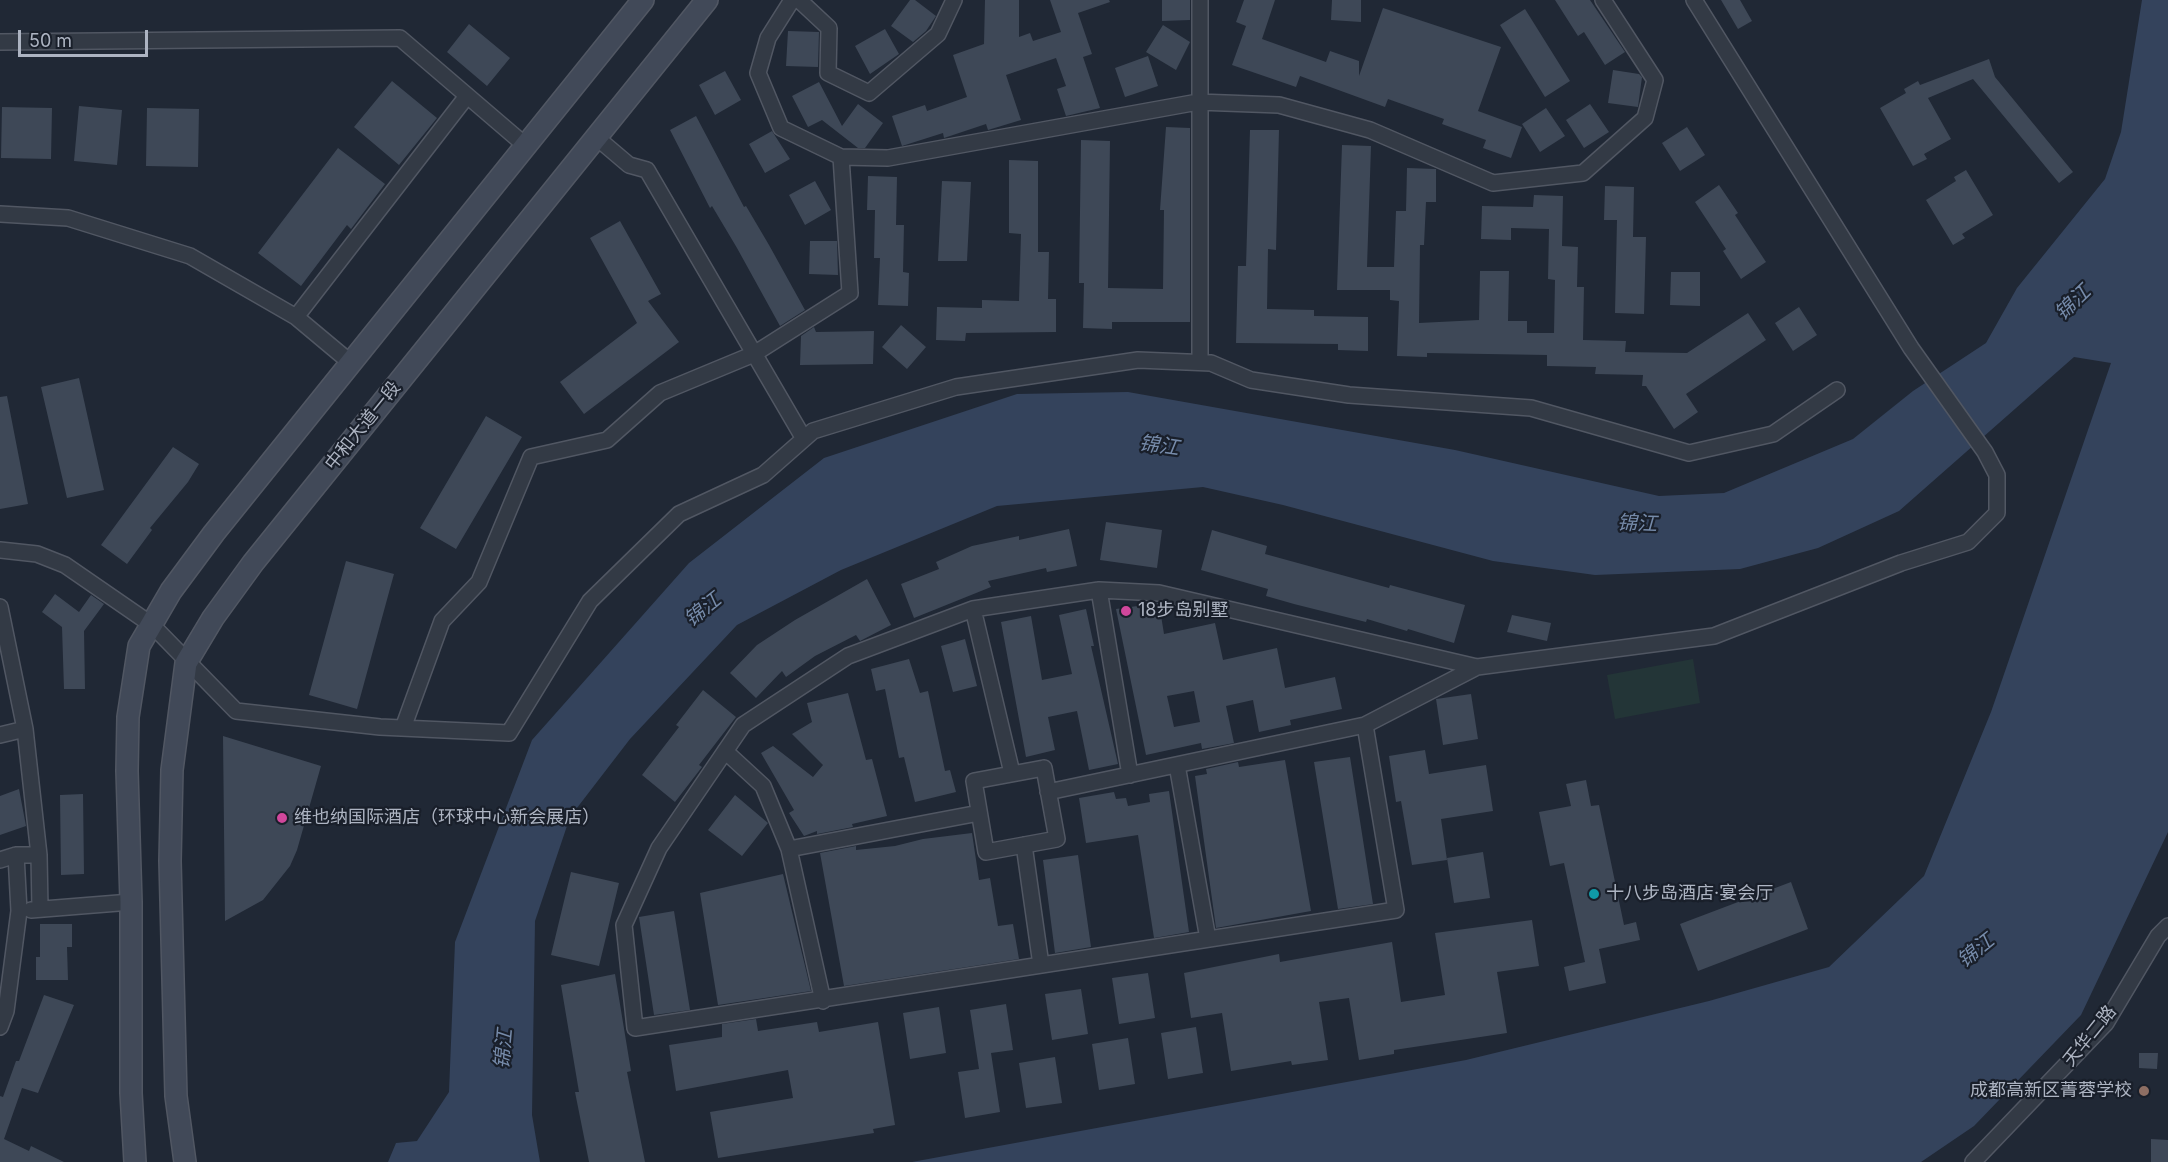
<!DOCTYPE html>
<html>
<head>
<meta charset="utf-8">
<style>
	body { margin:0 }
	#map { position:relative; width:2168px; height:1162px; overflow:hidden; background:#202835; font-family:Inter,sans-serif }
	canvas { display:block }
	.scale { position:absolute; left:18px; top:30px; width:130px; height:27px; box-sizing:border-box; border:3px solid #adb4c2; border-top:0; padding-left:8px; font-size:18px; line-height:21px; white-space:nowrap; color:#adb4c2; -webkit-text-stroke:4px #191f2a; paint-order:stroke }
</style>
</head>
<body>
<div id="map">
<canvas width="2168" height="1162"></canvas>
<div class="scale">50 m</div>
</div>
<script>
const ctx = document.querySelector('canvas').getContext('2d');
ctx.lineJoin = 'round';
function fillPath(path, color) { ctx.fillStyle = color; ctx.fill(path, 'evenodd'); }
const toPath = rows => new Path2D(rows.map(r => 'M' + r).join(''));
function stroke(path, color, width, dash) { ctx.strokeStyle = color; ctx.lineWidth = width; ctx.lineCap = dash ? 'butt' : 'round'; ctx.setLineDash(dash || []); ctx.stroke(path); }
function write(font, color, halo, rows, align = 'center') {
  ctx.font = font + ' Inter,"Noto Sans SC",sans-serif'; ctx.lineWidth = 4.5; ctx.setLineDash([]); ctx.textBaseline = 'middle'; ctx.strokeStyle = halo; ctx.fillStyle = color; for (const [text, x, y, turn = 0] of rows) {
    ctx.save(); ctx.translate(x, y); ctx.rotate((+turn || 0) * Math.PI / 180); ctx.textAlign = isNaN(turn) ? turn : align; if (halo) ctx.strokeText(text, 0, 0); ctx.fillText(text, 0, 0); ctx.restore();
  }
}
const green = toPath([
	[1693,659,1700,703,1615,719,1607,675]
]);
const water = toPath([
	[2142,0,2168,0,2168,832,2081,1015,1974,1126,1921,1162,912,1162,1466,1060,1709,1001,1829,967,1924,876,1991,712,2111,363,2074,357,1899,511,1818,548,1740,569,1595,575,1493,561,1283,505,1203,487,997,506,841,570,737,625,630,739,570,817,535,921,532,1115,540,1162,388,1162,396,1143,417,1141,449,1092,455,942,532,740,689,563,824,458,1017,394,1128,392,1455,450,1659,496,1724,493,1853,439,1913,391,1986,343,2017,288,2105,179,2121,132]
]);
const building = toPath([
	[910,0,915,0,936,16,926,31,913,42,891,26],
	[985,0,1019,0,1019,37,1030,33,1033,41,1061,32,1050,0,1109,0,1110,2,1078,13,1092,54,1083,57,1100,108,1066,116,1057,89,1066,86,1056,58,1006,75,1021,120,988,130,986,124,944,138,943,133,902,146,892,116,925,105,927,111,967,97,953,55,984,44],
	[1162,0,1190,0,1190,20,1162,21],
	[1244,0,1275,0,1262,39,1326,62,1330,51,1359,61,1359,76,1383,8,1501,47,1478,111,1522,127,1511,158,1483,148,1486,140,1442,124,1444,119,1388,99,1385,107,1300,76,1296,87,1232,65,1246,26,1236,22],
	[1332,0,1361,0,1361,22,1331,20],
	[1555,0,1590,0,1625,52,1605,65,1584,32,1578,36],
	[1721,0,1740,0,1752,21,1738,29],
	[1525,9,1570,81,1545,97,1500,25],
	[469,24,510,58,487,86,447,52],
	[1163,25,1190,42,1176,70,1146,52],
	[885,29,899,54,870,74,855,46],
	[788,31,819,32,818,67,786,66],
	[1148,56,1158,86,1125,97,1115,68],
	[1989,59,1995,77,2073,172,2059,183,1973,79,1928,98,1951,139,1924,154,1927,159,1913,166,1880,108,1906,93,1904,89,1918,81,1920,85],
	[1613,70,1639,74,1642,77,1638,107,1608,103],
	[725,71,741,100,715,115,699,85],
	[392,81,437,118,399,165,354,127],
	[819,82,842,126,858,104,883,123,865,148,858,148,822,120,808,127,792,96],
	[1590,104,1609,132,1584,148,1566,120],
	[79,106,122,110,117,165,74,161],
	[2,107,52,108,51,159,1,158],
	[147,108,199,109,198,167,146,166],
	[1546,108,1565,136,1540,152,1522,124],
	[696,116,744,207,746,206,769,245,805,310,780,326,737,248,712,206,710,208,670,130],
	[1166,127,1190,128,1190,322,1112,322,1112,329,1083,328,1084,283,1079,283,1081,140,1110,141,1108,288,1163,289,1164,210,1160,210],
	[1687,127,1705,155,1680,171,1662,143],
	[1250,130,1279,130,1276,250,1268,249,1267,309,1314,310,1314,316,1368,317,1368,351,1338,350,1338,344,1236,343,1238,266,1246,266],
	[772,131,790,159,765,173,749,144],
	[1342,145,1371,146,1367,267,1394,267,1396,211,1406,211,1407,168,1436,169,1436,202,1426,202,1424,245,1420,245,1419,323,1479,320,1480,271,1509,271,1508,321,1527,321,1527,333,1554,333,1555,280,1548,279,1549,229,1511,228,1511,240,1481,239,1482,206,1533,207,1534,195,1563,196,1562,246,1578,247,1577,287,1584,287,1583,340,1626,341,1625,352,1687,353,1748,313,1766,340,1686,394,1698,412,1674,429,1646,386,1642,386,1643,375,1595,374,1596,367,1547,366,1547,355,1427,353,1427,357,1397,356,1399,301,1390,300,1390,290,1337,290],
	[338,148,385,184,351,229,347,225,301,286,258,253],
	[1009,160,1038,161,1038,252,1049,252,1048,299,1056,299,1056,332,966,333,965,341,936,340,937,307,982,308,982,300,1019,301,1021,234,1009,233],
	[1966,170,1993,215,1962,234,1965,238,1953,245,1926,200,1956,181,1954,177],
	[868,176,897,177,896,225,904,225,903,272,909,273,908,306,878,305,880,258,874,258,875,210,867,210],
	[815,181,831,210,805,225,789,195],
	[942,181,971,182,967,261,938,261],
	[1719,185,1738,213,1735,215,1766,262,1741,279,1723,251,1726,249,1695,202],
	[1605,186,1634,187,1633,237,1646,237,1644,314,1615,313,1617,220,1604,220],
	[620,221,661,294,648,301,679,342,584,414,560,382,637,323,590,238],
	[810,241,837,241,838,275,809,274],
	[1671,272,1700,272,1700,306,1670,305],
	[1799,307,1817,335,1793,351,1775,323],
	[901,325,926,347,907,369,882,347],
	[814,327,816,332,874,331,873,364,800,365,801,336],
	[79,378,104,490,67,498,41,387],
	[7,396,28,504,0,509,0,397],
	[486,416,522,437,456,549,420,528],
	[173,447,199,464,188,482,150,528,152,530,127,564,101,545],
	[1106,522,1162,530,1157,568,1100,560],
	[1069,529,1077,566,1047,572,1046,568,988,581,991,587,914,618,901,584,939,569,936,562,972,546,1019,536,1019,540],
	[1212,530,1267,546,1265,554,1389,588,1390,585,1465,605,1454,643,1408,629,1407,631,1367,619,1366,622,1294,604,1266,596,1268,589,1201,570],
	[346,561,394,574,357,709,309,695],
	[867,579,891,625,860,641,856,635,815,656,786,677,782,671,756,698,730,673,757,645,795,620],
	[55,594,79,612,91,595,104,604,84,631,85,689,64,689,62,627,42,612],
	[1159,603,1164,634,1215,623,1223,660,1277,648,1285,688,1335,677,1342,709,1290,720,1291,725,1259,732,1253,700,1226,706,1234,743,1202,749,1201,743,1146,755,1116,609],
	[1194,691,1200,722,1174,727,1167,696],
	[1086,609,1094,646,1091,646,1118,764,1089,770,1077,711,1048,717,1055,750,1026,757,1001,622,1031,616,1042,680,1072,674,1059,615],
	[1512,615,1551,623,1547,641,1507,632],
	[965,639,977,686,953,692,941,646],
	[909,659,920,693,928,691,945,771,950,770,956,792,915,802,904,757,899,758,885,689,876,691,871,669],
	[703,690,736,717,699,765,702,767,675,802,642,775,679,727,676,725],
	[848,693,866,760,872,759,887,816,852,824,853,827,817,834,817,831,804,836,789,813,794,810,761,753,773,746,813,777,823,765,792,734,812,722,807,703],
	[1471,694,1478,739,1443,745,1436,699],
	[223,736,321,766,297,850,290,866,263,900,225,921],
	[1425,750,1429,774,1486,765,1493,811,1441,819,1447,860,1412,865,1401,801,1396,802,1389,756],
	[1350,757,1373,904,1338,909,1314,762],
	[1285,760,1311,911,1216,928,1195,776,1207,774,1206,769,1238,762,1239,767],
	[1586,780,1591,806,1599,805,1624,925,1636,922,1640,940,1599,949,1606,983,1569,991,1564,967,1585,962,1564,863,1550,866,1539,812,1571,806,1566,784],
	[19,789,26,826,0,835,0,796],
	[1169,791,1189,932,1154,938,1138,835,1086,843,1079,798,1114,792,1116,799,1126,798,1128,806,1150,802,1149,794],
	[83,794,84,874,61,875,60,795],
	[735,795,768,823,742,856,708,830],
	[972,833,979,880,990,878,998,926,1013,924,1019,959,844,986,820,853,856,846,856,850,895,846,923,839],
	[1483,852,1490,898,1454,903,1447,858],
	[1078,855,1091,947,1055,953,1043,860],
	[571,872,619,883,599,966,551,955],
	[783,874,811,991,718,1005,700,893],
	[1791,882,1808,929,1698,971,1680,924],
	[674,911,690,1010,654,1015,639,917],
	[1532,920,1539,966,1497,972,1507,1033,1394,1050,1394,1054,1359,1060,1349,998,1319,1002,1328,1060,1292,1065,1291,1061,1231,1071,1222,1013,1191,1018,1184,973,1279,954,1280,962,1392,942,1401,1002,1445,995,1435,933],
	[40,924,72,924,72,947,67,947,68,980,36,980,36,957,40,957],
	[1148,973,1155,1018,1119,1024,1112,978],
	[615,974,631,1071,627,1072,645,1162,589,1162,575,1092,579,1092,561,985],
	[1081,989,1088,1034,1052,1040,1045,994],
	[44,995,74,1005,38,1093,22,1088,4,1139,29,1151,31,1146,64,1162,0,1162,0,1096,3,1097,16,1061,19,1061],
	[1006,1004,1013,1050,991,1053,1000,1112,965,1118,958,1072,979,1069,970,1010],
	[939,1007,946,1053,910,1059,903,1013],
	[756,1019,758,1031,817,1022,819,1032,878,1022,895,1125,873,1129,874,1133,718,1158,710,1112,793,1098,788,1070,676,1091,669,1045,722,1037,722,1024],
	[1196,1027,1203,1073,1168,1079,1161,1033],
	[1128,1038,1135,1084,1099,1090,1092,1044],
	[2139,1053,2158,1053,2157,1069,2139,1068],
	[1055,1057,1062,1103,1026,1108,1019,1063],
	[2151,1139,2168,1140,2168,1162,2151,1162]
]);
const minor = toPath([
	[799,0,829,28,828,73,869,93,938,34,954,0],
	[0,42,400,38,526,146],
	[596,137,629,165,647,170,804,439],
	[841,157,888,158,1198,102,1279,105,1370,130,1493,183,1583,173,1645,118,1655,80,1603,0],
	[0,214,68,218,190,256,296,317,351,363],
	[296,317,467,96],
	[1200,362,1200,0],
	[0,550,37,554,65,565,152,625,236,711,380,727,509,733,590,601,679,514,763,475,813,431,956,387,1138,360,1211,363,1251,380,1349,395,1531,408,1689,453,1773,434,1837,390],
	[1099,590,1130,775],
	[0,607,25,729,39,855,40,909],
	[973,609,1012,773],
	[1477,667,1365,725,1396,910,635,1028,624,925,659,848,743,725,848,656,973,609,1099,590,1159,593,1477,667,1714,636,1901,563,1968,542,1997,513,1997,475,1985,452,1911,348,1694,0],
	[403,728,442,621,479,582,531,457,607,440,660,393,754,354,850,293,841,157,781,128,758,73,768,38,792,0],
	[0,735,25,729],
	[725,751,763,786,789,849,979,813],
	[1177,765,1208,939],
	[1044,768,1057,839,986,852,974,781,1044,768],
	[1048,792,1365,725],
	[1024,845,1041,965],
	[789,849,823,1001],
	[0,860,16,855,39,855],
	[31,910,131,902],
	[0,1027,6,1011,19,911,16,855],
	[1973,1162,2106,1023,2158,936,2168,926]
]);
const secondary = toPath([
	[135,1162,131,1093,131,902,127,771,128,717,139,646,171,591,214,533,643,0],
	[185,1162,176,1096,170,861,172,770,186,663,213,618,253,563,707,0]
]);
const markers = [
	[1126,611,6,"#d1479c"],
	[282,818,6,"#d1479c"],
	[1594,894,6,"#0f9aa8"],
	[2144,1091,6,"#8d6e63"]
];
const streetNames = [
	["中和大道一段",363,426,-51],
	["天华二路",2090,1036,-51]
];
const poiNames = [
	["18步岛别墅",1138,611],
	["维也纳国际酒店（环球中心新会展店）",294,818],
	["十八步岛酒店·宴会厅",1606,894],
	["成都高新区菁蓉学校",2132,1091,"right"]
];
const waterNames = [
	["锦江",2073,303,-44],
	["锦江",1159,446,8],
	["锦江",1637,524,2],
	["锦江",703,610,-39],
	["锦江",1976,951,-39],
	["锦江",504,1049,-85]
];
fillPath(green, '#233537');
fillPath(water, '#34435c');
fillPath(building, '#3e4857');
stroke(minor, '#515763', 18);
stroke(secondary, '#515763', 24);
stroke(minor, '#333a45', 15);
stroke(secondary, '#414958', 21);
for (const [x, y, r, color] of markers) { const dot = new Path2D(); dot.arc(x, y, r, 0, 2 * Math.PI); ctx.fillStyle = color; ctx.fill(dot); stroke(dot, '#191f2a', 2); }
write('18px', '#adb4c2', '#191f2a', streetNames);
write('18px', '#adb4c2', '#191f2a', poiNames, 'left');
write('italic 20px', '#768baa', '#191f2a', waterNames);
</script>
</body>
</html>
